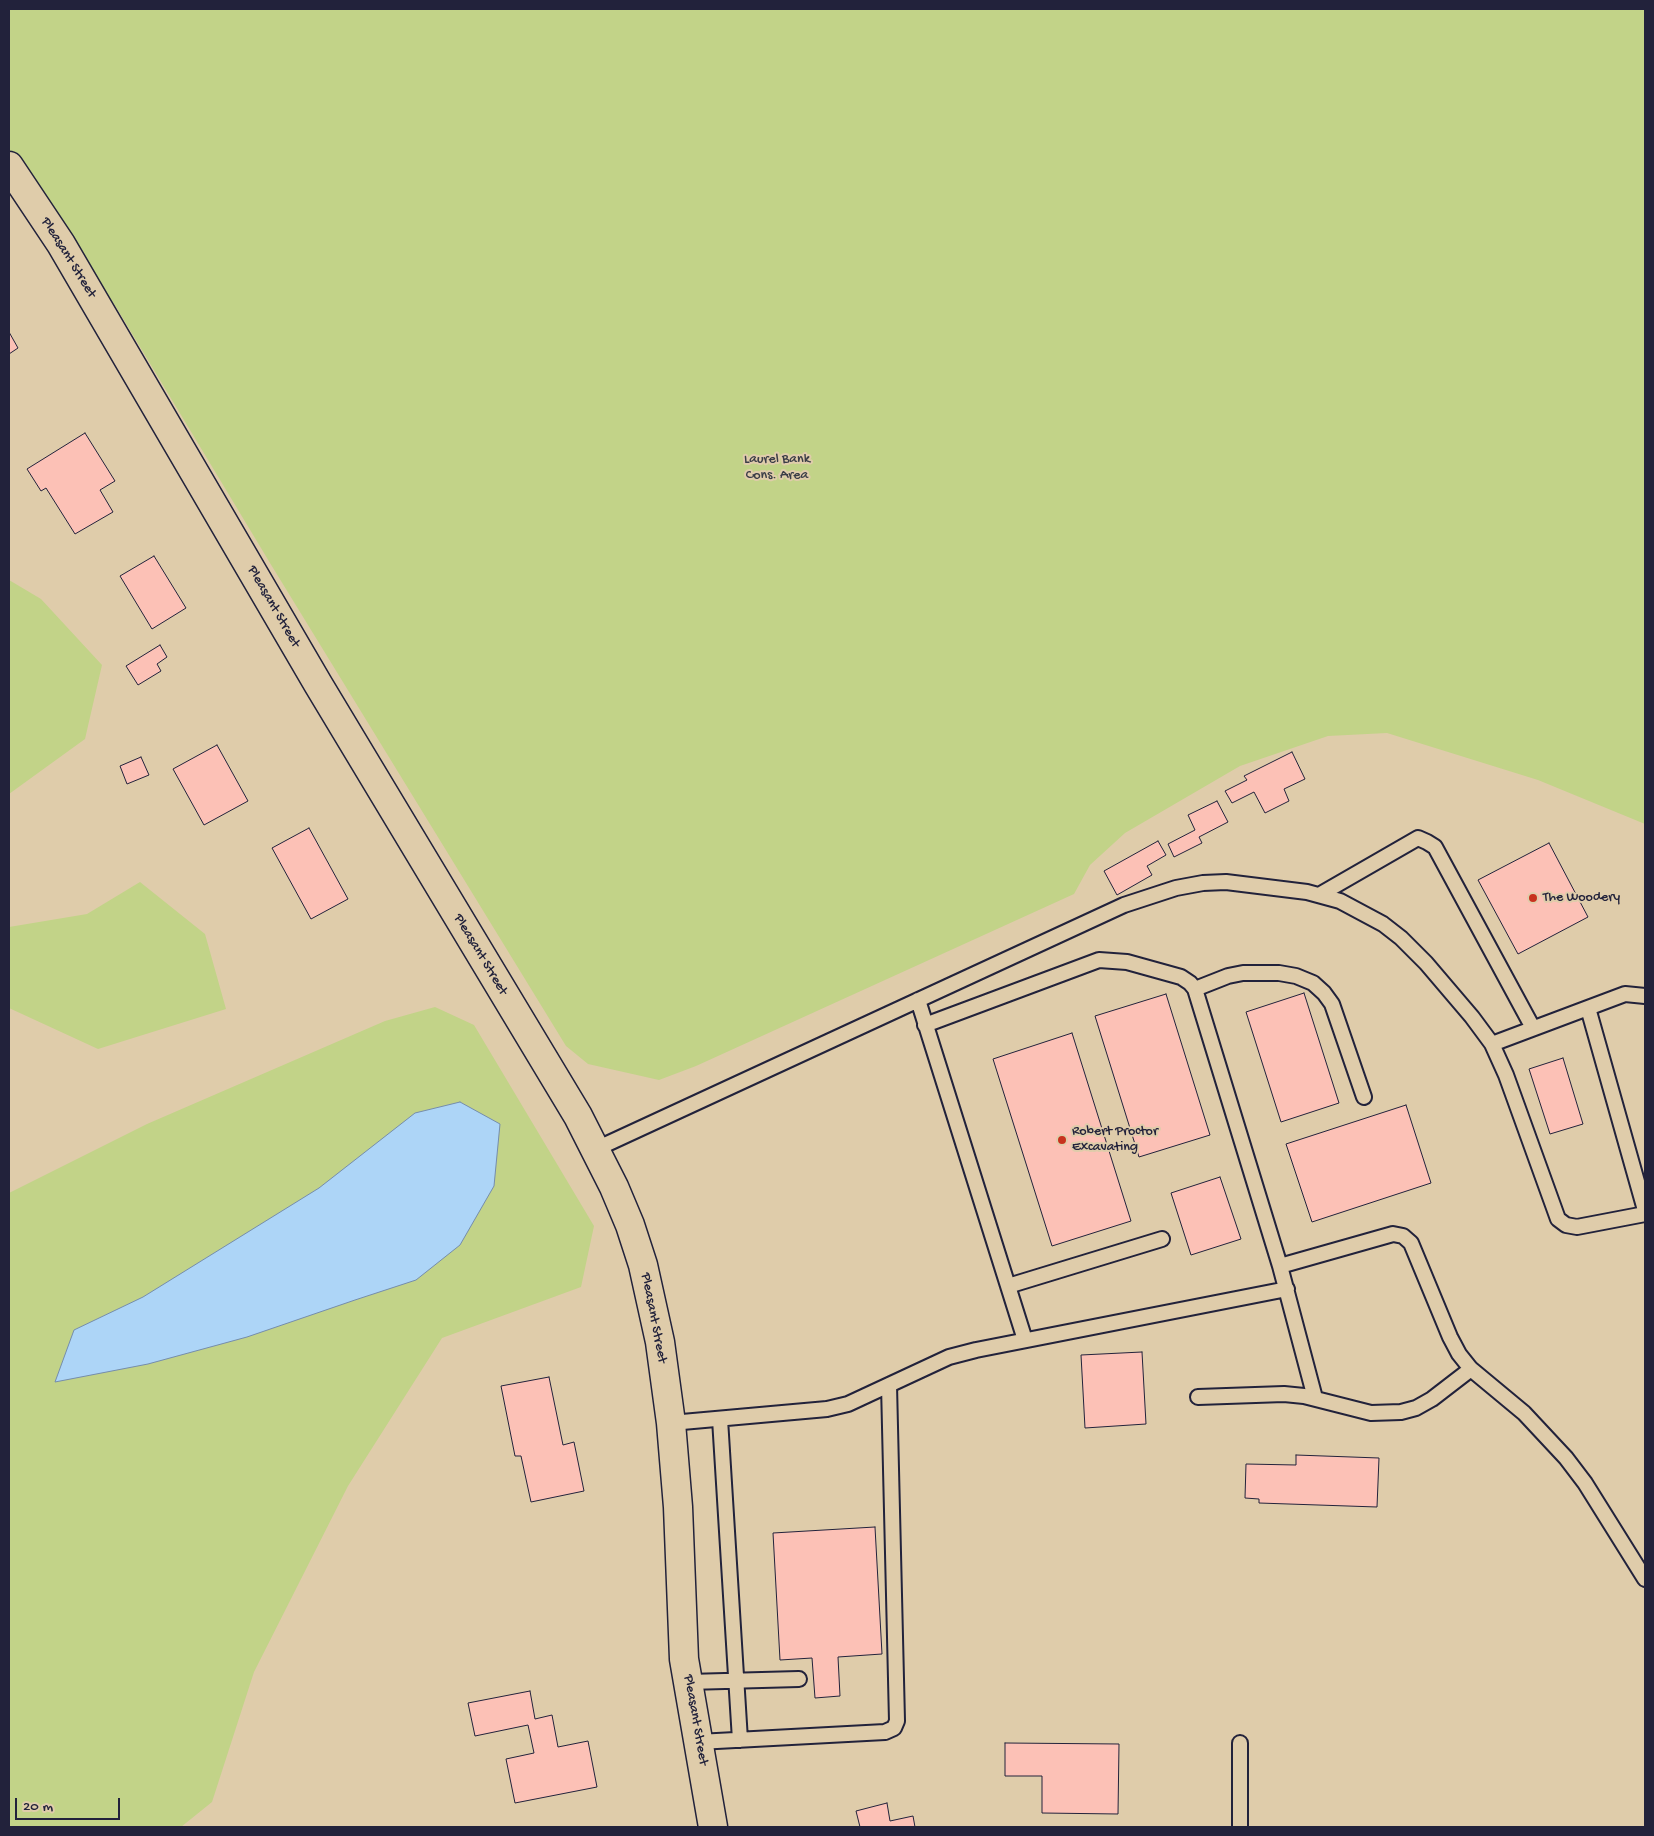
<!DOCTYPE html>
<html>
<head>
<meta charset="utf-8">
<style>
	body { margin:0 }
	#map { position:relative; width:1654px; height:1836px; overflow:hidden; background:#dfccaa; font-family:"Gochi Hand",sans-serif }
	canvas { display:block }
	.frame { position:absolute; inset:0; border:10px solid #22223b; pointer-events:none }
	.scale { position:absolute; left:15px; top:1798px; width:105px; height:22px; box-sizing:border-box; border:2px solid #22223b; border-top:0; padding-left:6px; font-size:15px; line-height:18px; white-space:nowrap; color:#22223b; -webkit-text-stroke:4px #dfccaa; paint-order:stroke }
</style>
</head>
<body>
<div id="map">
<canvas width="1654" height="1836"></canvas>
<div class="frame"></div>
<div class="scale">20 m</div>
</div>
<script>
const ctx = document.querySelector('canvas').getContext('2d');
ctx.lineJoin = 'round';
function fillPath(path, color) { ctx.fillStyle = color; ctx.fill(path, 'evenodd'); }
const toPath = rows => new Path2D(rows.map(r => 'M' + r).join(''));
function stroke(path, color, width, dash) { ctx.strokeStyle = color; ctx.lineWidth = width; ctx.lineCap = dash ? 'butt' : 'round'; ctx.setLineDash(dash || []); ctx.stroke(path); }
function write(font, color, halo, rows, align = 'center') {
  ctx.font = font + ' "Gochi Hand",sans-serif'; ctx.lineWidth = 4; ctx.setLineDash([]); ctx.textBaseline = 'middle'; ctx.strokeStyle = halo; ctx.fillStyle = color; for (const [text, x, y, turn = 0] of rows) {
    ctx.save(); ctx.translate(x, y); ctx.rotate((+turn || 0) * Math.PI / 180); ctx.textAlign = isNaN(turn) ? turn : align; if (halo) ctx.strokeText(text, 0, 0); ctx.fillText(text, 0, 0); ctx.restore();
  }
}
const green = toPath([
	[9,9,1645,9,1645,824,1538,780,1387,733,1328,736,1240,766,1125,833,1090,865,1074,894,696,1066,659,1080,588,1064,566,1046,270,563,116,307,9,150],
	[9,580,41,599,102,665,85,739,9,794],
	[140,882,205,934,226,1009,98,1049,9,1008,9,927,87,914],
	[435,1007,474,1025,594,1226,581,1287,442,1338,348,1486,254,1672,212,1802,181,1827,9,1827,9,1193,147,1124,385,1021]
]);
const water = toPath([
	[460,1102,500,1124,494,1186,460,1245,416,1280,355,1300,247,1337,148,1364,55,1382,74,1330,143,1297,319,1188,415,1113,460,1102]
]);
const building = toPath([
	[9,332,18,348,9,354,9,332],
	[85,433,115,481,100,490,113,512,75,534,46,488,41,491,27,469,85,433],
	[154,556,186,608,152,629,120,576,154,556],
	[160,645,167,657,157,664,161,671,138,685,126,666,160,645],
	[217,745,248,801,204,825,173,769,217,745],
	[1292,752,1305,779,1284,789,1289,801,1265,813,1254,792,1232,803,1225,791,1247,780,1244,776,1292,752],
	[141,757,149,775,127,784,120,766,141,757],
	[1217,801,1228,822,1199,837,1202,843,1174,857,1168,844,1195,830,1188,815,1217,801],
	[309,828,348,899,311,919,272,848,309,828],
	[1158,841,1166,855,1147,866,1152,875,1117,895,1104,871,1158,841],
	[1549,843,1588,917,1518,954,1478,880,1549,843],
	[1304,993,1339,1103,1281,1122,1246,1012,1304,993],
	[1166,994,1210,1135,1139,1157,1095,1016,1166,994],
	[1072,1033,1131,1221,1052,1246,993,1059,1072,1033],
	[1563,1058,1583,1124,1550,1134,1529,1069,1563,1058],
	[1406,1105,1431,1183,1312,1222,1286,1144,1406,1105],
	[1220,1177,1241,1239,1191,1255,1171,1193,1220,1177],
	[1142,1352,1146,1424,1085,1428,1081,1355,1142,1352],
	[549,1377,563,1445,574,1442,584,1491,531,1502,521,1456,515,1456,501,1386,549,1377],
	[1296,1455,1379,1458,1377,1507,1259,1503,1259,1499,1245,1498,1246,1464,1296,1465,1296,1455],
	[875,1527,882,1654,838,1657,840,1696,815,1698,812,1658,780,1660,773,1533,875,1527],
	[530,1691,535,1719,552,1715,558,1747,588,1741,597,1787,515,1803,506,1759,534,1753,528,1725,475,1736,468,1703,530,1691],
	[1005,1743,1119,1744,1118,1814,1042,1813,1042,1776,1005,1776,1005,1743],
	[887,1803,890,1821,913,1816,915,1827,860,1827,856,1811,887,1803]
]);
const lane = toPath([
	[1319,895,1418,838,1427,842,1435,847,1533,1028],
	[1195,989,1228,976,1243,973,1279,973,1296,976,1313,983,1324,993,1332,1004,1364,1097],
	[918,1000,1025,1340],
	[1588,1008,1645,1210],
	[925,1025,1099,960,1127,962,1181,977,1190,983,1195,989,1280,1266,1315,1398],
	[1492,1044,1625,994,1645,996],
	[596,1149,1124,905,1176,888,1203,883,1226,882,1307,892,1340,901,1383,924,1401,938,1426,963,1472,1017,1492,1044,1506,1075,1558,1219,1566,1225,1577,1227,1645,1214],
	[1280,1266,1393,1234,1403,1236,1411,1243,1450,1337,1459,1354,1471,1369,1524,1413,1566,1458,1585,1483,1645,1579],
	[1008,1286,1162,1239],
	[1198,1397,1284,1394,1304,1396,1371,1413,1401,1412,1416,1408,1432,1399,1471,1369],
	[720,1419,740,1740],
	[671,1423,827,1409,848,1404,949,1357,976,1350,1287,1289],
	[688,1682,799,1679],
	[698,1742,885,1732,894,1728,897,1721,889,1385],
	[1240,1827,1240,1743]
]);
const secondary = toPath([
	[9,166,61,244,318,684,578,1116,614,1187,630,1225,643,1265,660,1342,671,1423,678,1507,684,1659,713,1827]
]);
const markers = [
	[1533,898,5,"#c8321e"],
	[1062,1140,5,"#c8321e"]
];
const streetNames = [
	["Pleasant Street",68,258,58],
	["Pleasant Street",273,607,60],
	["Pleasant Street",480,955,59],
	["Pleasant Street",653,1318,79],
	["Pleasant Street",695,1720,80]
];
const parkNames = [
	["Laurel Bank",777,460],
	["Cons. Area",777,476]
];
const poiNames = [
	["The Woodery",1543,898],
	["Robert Proctor",1072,1132],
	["Excavating",1072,1148]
];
fillPath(green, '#c2d388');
fillPath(water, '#add5f7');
stroke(water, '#758dac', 1);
fillPath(building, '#fcc1b6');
stroke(building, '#22223b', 1);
stroke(lane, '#22223b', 18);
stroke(secondary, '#22223b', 31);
stroke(lane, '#dfccaa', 14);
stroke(secondary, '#dfccaa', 28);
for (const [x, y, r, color] of markers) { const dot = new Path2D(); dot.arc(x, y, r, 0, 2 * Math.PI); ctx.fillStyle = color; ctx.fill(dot); stroke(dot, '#dfccaa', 2); }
write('14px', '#22223b', '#dfccaa', streetNames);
write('14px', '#3a3d47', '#dfccaa', parkNames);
write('14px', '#22223b', '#dfccaa', poiNames, 'left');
</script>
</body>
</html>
